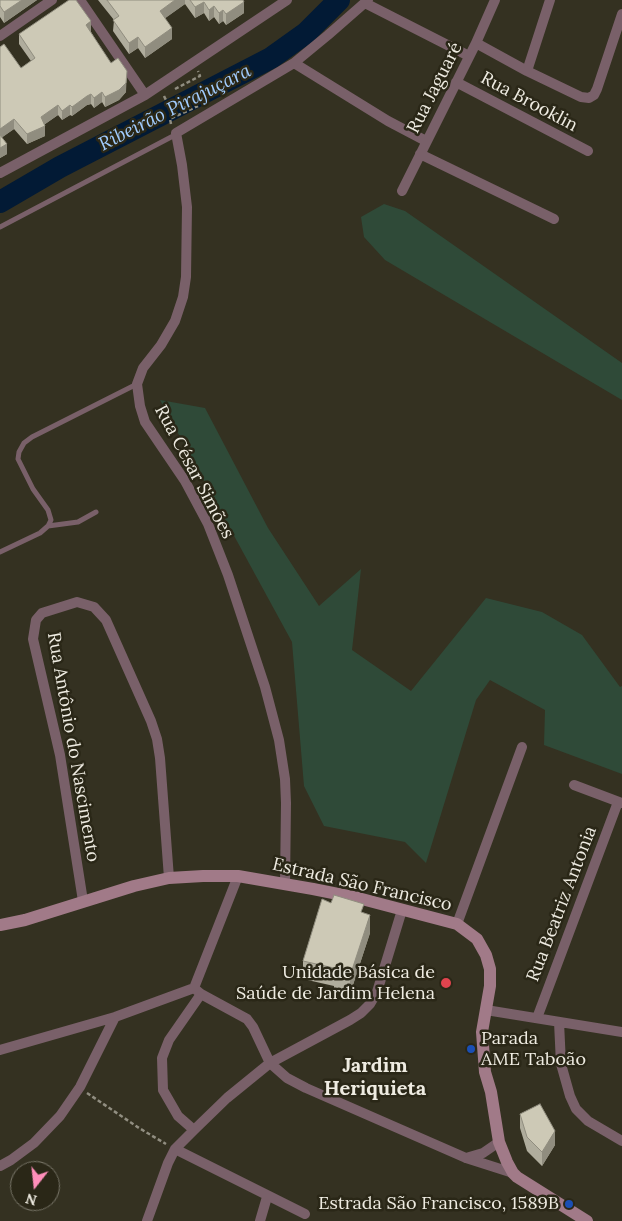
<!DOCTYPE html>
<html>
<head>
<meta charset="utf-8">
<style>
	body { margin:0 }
	#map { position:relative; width:622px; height:1221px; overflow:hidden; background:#343121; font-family:Lora,serif }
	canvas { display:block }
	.north { position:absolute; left:10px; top:1161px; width:50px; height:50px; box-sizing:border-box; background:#2a2717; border:1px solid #787568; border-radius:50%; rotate:196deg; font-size:14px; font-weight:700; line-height:20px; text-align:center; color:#eeebe1 }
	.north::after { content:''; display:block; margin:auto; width:18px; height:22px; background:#ff8eba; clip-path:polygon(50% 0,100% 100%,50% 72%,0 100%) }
</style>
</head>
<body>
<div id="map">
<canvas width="622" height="1221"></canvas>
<div class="north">N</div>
</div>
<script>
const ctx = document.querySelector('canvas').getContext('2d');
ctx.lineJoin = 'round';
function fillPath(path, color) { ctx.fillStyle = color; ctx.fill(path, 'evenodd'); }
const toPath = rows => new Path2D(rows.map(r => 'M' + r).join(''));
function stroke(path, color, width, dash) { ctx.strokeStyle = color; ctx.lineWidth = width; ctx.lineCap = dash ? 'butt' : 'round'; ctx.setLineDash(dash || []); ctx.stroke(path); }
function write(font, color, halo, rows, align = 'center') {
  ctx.font = font + ' Lora,serif'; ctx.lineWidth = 5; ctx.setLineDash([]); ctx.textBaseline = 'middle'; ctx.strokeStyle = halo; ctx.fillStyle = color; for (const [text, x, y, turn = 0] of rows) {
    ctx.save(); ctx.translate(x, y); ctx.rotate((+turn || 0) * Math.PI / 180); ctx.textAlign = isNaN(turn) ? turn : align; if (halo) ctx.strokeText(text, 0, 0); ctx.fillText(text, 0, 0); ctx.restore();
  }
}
const green = toPath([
	[384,204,405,211,622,363,622,400,385,260,364,237,361,217],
	[160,400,205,408,268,528,319,606,361,569,352,650,411,691,486,598,542,612,582,635,620,687,622,686,622,774,544,745,545,710,490,680,476,700,426,863,405,842,324,826,304,786,292,642]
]);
const river = toPath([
	[0,202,60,167,271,58,306,33,339,0]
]);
const path = toPath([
	[175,89,200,76,198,71],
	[164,96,174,117],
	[171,124,170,119,198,106],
	[87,1093,139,1128,166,1144]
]);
const lane = toPath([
	[0,227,175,135],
	[48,526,78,522,96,512],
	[0,552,40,533,48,526,51,520,48,510,33,489,18,459,19,452,24,443,32,437,137,384]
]);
const street = toPath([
	[80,0,145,95],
	[365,3,469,56],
	[0,36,52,0],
	[476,43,527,71,581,97,589,98,594,95,597,89,622,14],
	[294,63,388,121,426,141],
	[527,71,550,0],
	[456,82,588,151],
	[420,154,554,219],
	[0,173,145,95,287,0],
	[402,191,476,43,495,0],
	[574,785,622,803],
	[285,884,286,803,285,779,279,740,265,687,228,575,208,524,185,481,145,422,140,406,137,384,143,368,161,345,175,321,183,297,186,277,187,207,182,165,176,133,294,63,328,35,368,0],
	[83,901,60,755,33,639,36,620,42,613,77,602,94,607,106,620,151,721,157,739,160,758,169,878],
	[457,924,522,747],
	[194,988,201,994,247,1019,253,1027,270,1063,287,1078,306,1088,466,1158,513,1173],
	[486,1010,622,1032],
	[537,1018,618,802],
	[559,1022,561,1064,570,1096,576,1109,588,1121,622,1141],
	[0,1050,115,1017,194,988,238,876],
	[194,1130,178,1116,163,1090,162,1058,169,1040,201,994],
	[175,1149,305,1214],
	[466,1158,483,1153,499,1142],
	[0,1166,11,1160,34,1143,60,1116,80,1087,115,1017],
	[147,1221,168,1163,175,1149,194,1130,227,1098,270,1063,350,1020,361,1013,370,1004,377,992,402,910],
	[260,1221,267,1197]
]);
const secondary = toPath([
	[0,925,25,920,134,886,169,878,203,876,238,876,313,889,358,898,457,924,477,939,486,955,490,969,490,986,482,1032,485,1072,491,1092,499,1142,507,1162,513,1173,517,1177,587,1221]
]);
const wall = toPath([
	[0,0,37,0,4,23,0,17],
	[98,0,243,0,244,13,226,25,223,21,219,24,214,17,209,21,204,13,195,18,185,4,165,18,172,39,145,58,138,48,129,54,113,31,114,20],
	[91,31,91,32,126,92,119,100,105,107,102,102,94,108,91,104,87,105,72,116,70,115,62,120,58,115,45,124,45,136,27,144,14,129,2,137,7,154,0,158,0,47,21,68,31,61,19,44,19,34],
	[331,903,364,913,370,933,350,994,334,988,334,986,303,979,303,961],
	[520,1114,555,1145,542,1166,527,1151,520,1128]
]);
const shadedWall = toPath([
	[22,0,37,0,4,23,4,12],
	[175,0,185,0,185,4,160,22,160,11],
	[204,2,204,13,195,18,195,7],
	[244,2,244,13,226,25,226,14],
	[214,6,214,17,209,21,209,10],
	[223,10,223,21,219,24,219,13],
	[91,21,91,31,86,35,86,25],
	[172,28,172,39,145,58,145,47],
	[138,37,138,48,129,54,129,43],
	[127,71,126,92,119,100,105,107,105,97],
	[102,92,102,102,94,108,94,98],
	[91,94,91,104,87,105,72,116,72,107,87,96],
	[58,105,58,115,41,127,41,117],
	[70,105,70,115,62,120,62,111],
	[14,119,14,129,0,139,0,129],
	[45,126,45,136,27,144,27,134],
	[7,144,7,154,0,158,0,148],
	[370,915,370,933,350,994,350,976],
	[555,1131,555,1145,542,1166,542,1152]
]);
const building = toPath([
	[0,0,22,0,4,12,0,6,0,0],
	[69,0,76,0,91,21,86,25,111,63,118,58,127,71,126,83,119,90,105,97,102,92,94,98,91,94,87,96,72,107,70,105,62,111,58,105,41,117,45,126,27,134,14,119,0,129,0,47,4,44,21,68,35,58,19,34,69,0],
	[107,0,175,0,160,11,172,28,145,47,138,37,129,43,113,20,119,16,107,0],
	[190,0,243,0,244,2,226,14,223,10,219,13,214,6,209,10,204,2,195,7,190,0],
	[0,135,7,144,0,148,0,135],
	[334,895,364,904,361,912,370,915,350,976,334,970,334,968,303,961,322,899,331,903,334,895],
	[540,1104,555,1131,542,1152,527,1137,520,1114,540,1104]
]);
const markers = [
	[446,983,6,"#e0444e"],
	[471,1049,5,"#1a4fb4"],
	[569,1204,5,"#1a4fb4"]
];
const streetNames = [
	["Rua Jaguaré",435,88,-63],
	["Rua Brooklin",529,102,28],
	["Rua César Simões",194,472,62],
	["Rua Antônio do Nascimento",73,747,80],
	["Estrada São Francisco",362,885,13],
	["Rua Beatriz Antonia",562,904,-69]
];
const poiNames = [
	["Unidade Básica de",435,973],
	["Saúde de Jardim Helena",435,994],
	["Parada",481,1039,"left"],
	["AME Taboão",481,1060,"left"],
	["Estrada São Francisco, 1589B",559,1204]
];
const waterNames = [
	["Ribeirão Pirajuçara",175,108,-27]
];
const quarterNames = [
	["Jardim",375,1066],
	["Heriquieta",375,1089]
];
fillPath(green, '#2f4a38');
stroke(river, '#021a35', 22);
stroke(path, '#918e81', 2.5, [4, 2.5]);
stroke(lane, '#796069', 5);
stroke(street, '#796069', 10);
stroke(secondary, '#a17a88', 12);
fillPath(wall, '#b0ad9d');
fillPath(shadedWall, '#908d7f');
fillPath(building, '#cdc9b6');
stroke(building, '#908d7f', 1);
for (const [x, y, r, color] of markers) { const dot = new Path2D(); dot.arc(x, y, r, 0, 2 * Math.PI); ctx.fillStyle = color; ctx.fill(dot); stroke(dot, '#2a2717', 2); }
write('18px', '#eeebe1', '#2a2717', streetNames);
write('18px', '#eeebe1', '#2a2717', poiNames, 'right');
write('italic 19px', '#a1ccfe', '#2a2717', waterNames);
write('bold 20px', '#eeebe1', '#2a2717', quarterNames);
</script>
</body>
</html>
